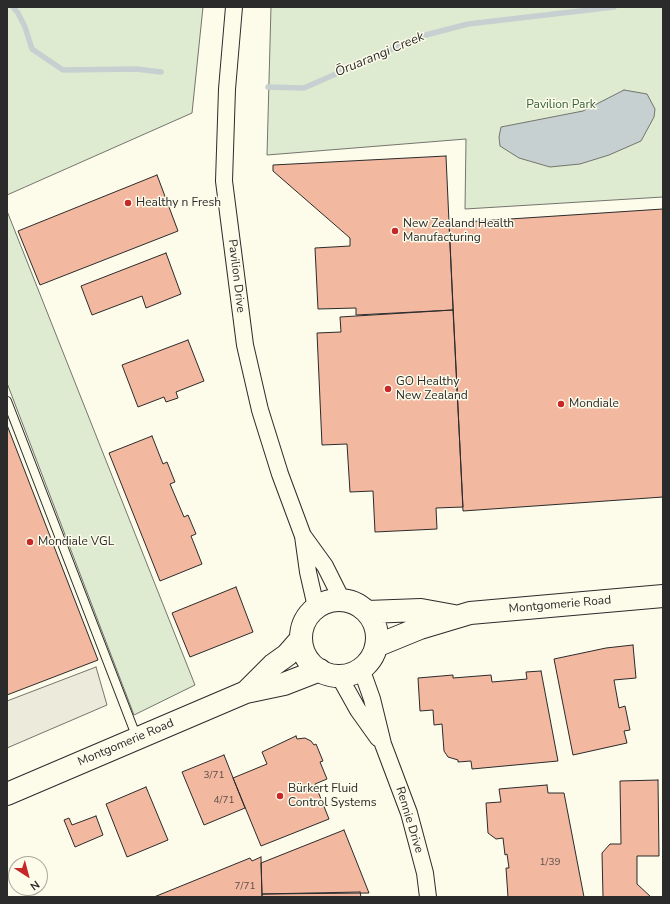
<!DOCTYPE html>
<html>
<head>
<meta charset="utf-8">
<style>
	body { margin:0 }
	#map { position:relative; width:670px; height:904px; overflow:hidden; background:#fdfbea; font-family:"Nunito Sans",sans-serif }
	canvas { display:block }
	.frame { position:absolute; inset:0; border:8px solid #2b2b2b; pointer-events:none }
	.north { position:absolute; left:8px; top:856px; width:40px; height:40px; box-sizing:border-box; background:#fdfbea; border:1px solid #a9a89e; border-radius:50%; rotate:144deg; font-size:11px; font-weight:700; line-height:16px; text-align:center; color:#2b2b2b }
	.north::after { content:''; display:block; margin:auto; width:14px; height:18px; background:#c62828; clip-path:polygon(50% 0,100% 100%,50% 72%,0 100%) }
</style>
</head>
<body>
<div id="map">
<canvas width="670" height="904"></canvas>
<div class="frame"></div>
<div class="north">N</div>
</div>
<script>
const ctx = document.querySelector('canvas').getContext('2d');
ctx.lineJoin = 'round';
function fillPath(path, color) { ctx.fillStyle = color; ctx.fill(path, 'evenodd'); }
const toPath = rows => new Path2D(rows.map(r => 'M' + r).join(''));
function stroke(path, color, width, dash) { ctx.strokeStyle = color; ctx.lineWidth = width; ctx.lineCap = dash ? 'butt' : 'round'; ctx.setLineDash(dash || []); ctx.stroke(path); }
function write(font, color, halo, rows, align = 'center') {
  ctx.font = font + ' "Nunito Sans",sans-serif'; ctx.lineWidth = 3; ctx.setLineDash([]); ctx.textBaseline = 'middle'; ctx.strokeStyle = halo; ctx.fillStyle = color; for (const [text, x, y, turn = 0] of rows) {
    ctx.save(); ctx.translate(x, y); ctx.rotate((+turn || 0) * Math.PI / 180); ctx.textAlign = isNaN(turn) ? turn : align; if (halo) ctx.strokeText(text, 0, 0); ctx.fillText(text, 0, 0); ctx.restore();
  }
}
const green = toPath([
	[7,7,203,7,192,113,7,195,7,7],
	[271,7,663,7,663,197,465,209,466,139,267,155,271,7],
	[7,211,195,685,134,715,7,383,7,211]
]);
const parking = toPath([
	[96,667,107,705,7,748,7,701,96,667]
]);
const water = toPath([
	[624,90,647,94,655,109,654,117,641,141,609,155,580,164,550,167,519,158,500,146,499,137,501,127,583,111,624,90]
]);
const stream = toPath([
	[13,7,18,13,25,27,32,49,63,70,136,69,161,72],
	[268,87,304,88,422,36,468,24,614,7]
]);
const building = toPath([
	[446,156,453,310,356,315,356,308,318,309,315,248,350,246,350,238,273,171,273,165,446,156],
	[157,175,178,231,40,285,18,231,157,175],
	[663,209,663,497,463,511,449,223,663,209],
	[166,253,181,294,146,308,142,296,92,315,81,286,166,253],
	[453,310,463,507,436,508,437,529,375,532,373,491,350,492,347,444,322,445,317,333,341,332,340,317,453,310],
	[188,340,204,381,176,392,178,398,166,402,164,397,138,407,122,365,188,340],
	[7,425,98,660,7,695,7,425],
	[152,436,163,464,167,462,175,482,170,484,184,517,188,515,196,534,191,536,202,564,160,581,109,453,152,436],
	[236,587,253,632,190,657,172,613,236,587],
	[633,645,636,678,614,680,619,708,625,706,630,730,624,731,627,743,573,755,554,659,606,648,633,645],
	[541,671,558,761,472,769,471,761,458,762,458,760,448,757,444,751,442,724,434,725,433,710,420,711,418,678,453,675,453,678,491,675,492,682,527,679,526,672,541,671],
	[296,736,297,739,305,738,311,741,314,745,316,744,323,761,320,762,327,779,315,784,329,819,261,846,233,778,267,764,262,752,296,736],
	[224,755,245,808,204,825,182,772,224,755],
	[658,780,659,856,637,856,637,884,651,897,603,897,602,853,610,844,621,844,620,781,658,780],
	[547,785,548,793,564,793,584,897,508,897,506,868,509,868,507,854,505,855,503,838,496,839,488,833,486,803,501,802,499,789,547,785],
	[146,787,168,840,127,857,106,804,146,787],
	[96,816,103,835,75,847,64,820,69,818,72,825,96,816],
	[344,830,369,893,262,894,261,863,344,830],
	[261,857,262,897,154,897,250,858,252,861,261,857],
	[360,892,361,897,262,897,262,894,360,892]
]);
const lane = toPath([
	[7,401,137,738]
]);
const street = toPath([
	[234,7,227,89,224,181,245,345,260,410,280,474,303,536,308,572,316,607],
	[304,537,325,566,342,600],
	[361,668,372,699,383,744,409,813,425,873,428,897],
	[339,676,358,710,378,738]
]);
const secondary = toPath([
	'301 638a38 38 0 1 1 76 0a38 38 0 1 1-76 0Z',
	[367,612,421,610,454,616],
	[376,646,420,628,470,613,663,596],
	[246,692,273,665,287,655,301,639],
	[7,794,246,692,284,684,320,670]
]);
const markers = [
	[128,203,4,"#c62828"],
	[395,231,4,"#c62828"],
	[388,389,4,"#c62828"],
	[561,404,4,"#c62828"],
	[30,542,4,"#c62828"],
	[280,796,4,"#c62828"]
];
const numberNames = [
	["3/71",214,776],
	["4/71",224,801],
	["1/39",550,863],
	["7/71",245,887]
];
const parkNames = [
	["Pavilion Park",561,105]
];
const poiNames = [
	["Healthy n Fresh",136,203],
	["New Zealand Health",403,224],
	["Manufacturing",403,238],
	["GO Healthy",396,382],
	["New Zealand",396,396],
	["Mondiale",569,404],
	["Mondiale VGL",38,542],
	["Bürkert Fluid",288,789],
	["Control Systems",288,803]
];
const streetNames = [
	["Pavilion Drive",236,276,83],
	["Montgomerie Road",560,605,-5],
	["Montgomerie Road",126,743,-23],
	["Rennie Drive",409,820,73]
];
const waterNames = [
	["Ōruarangi Creek",380,55,-23]
];
fillPath(green, '#deebd1');
stroke(green, '#74746e', 1);
fillPath(parking, '#eceadb');
stroke(parking, '#74746e', 1);
fillPath(water, '#c7d0d0');
stroke(water, '#74746e', 1);
stroke(stream, '#c7d0d0', 5.5);
fillPath(building, '#f2b8a0');
stroke(building, '#2b2b2b', 1);
stroke(lane, '#2b2b2b', 10);
stroke(street, '#2b2b2b', 18);
stroke(secondary, '#2b2b2b', 24);
stroke(lane, '#fdfbea', 8);
stroke(street, '#fdfbea', 16);
stroke(secondary, '#fdfbea', 22);
for (const [x, y, r, color] of markers) { const dot = new Path2D(); dot.arc(x, y, r, 0, 2 * Math.PI); ctx.fillStyle = color; ctx.fill(dot); stroke(dot, '#fdfbea', 1.5); }
write('10px', '#5d4e48', null, numberNames);
write('12px', '#34623c', '#fdfbea', parkNames);
write('12px', '#2b2b2b', '#fdfbea', poiNames, 'left');
write('12px', '#2b2b2b', '#fdfbea', streetNames);
write('italic 13px', '#2b2b2b', '#fdfbea', waterNames);
</script>
</body>
</html>
